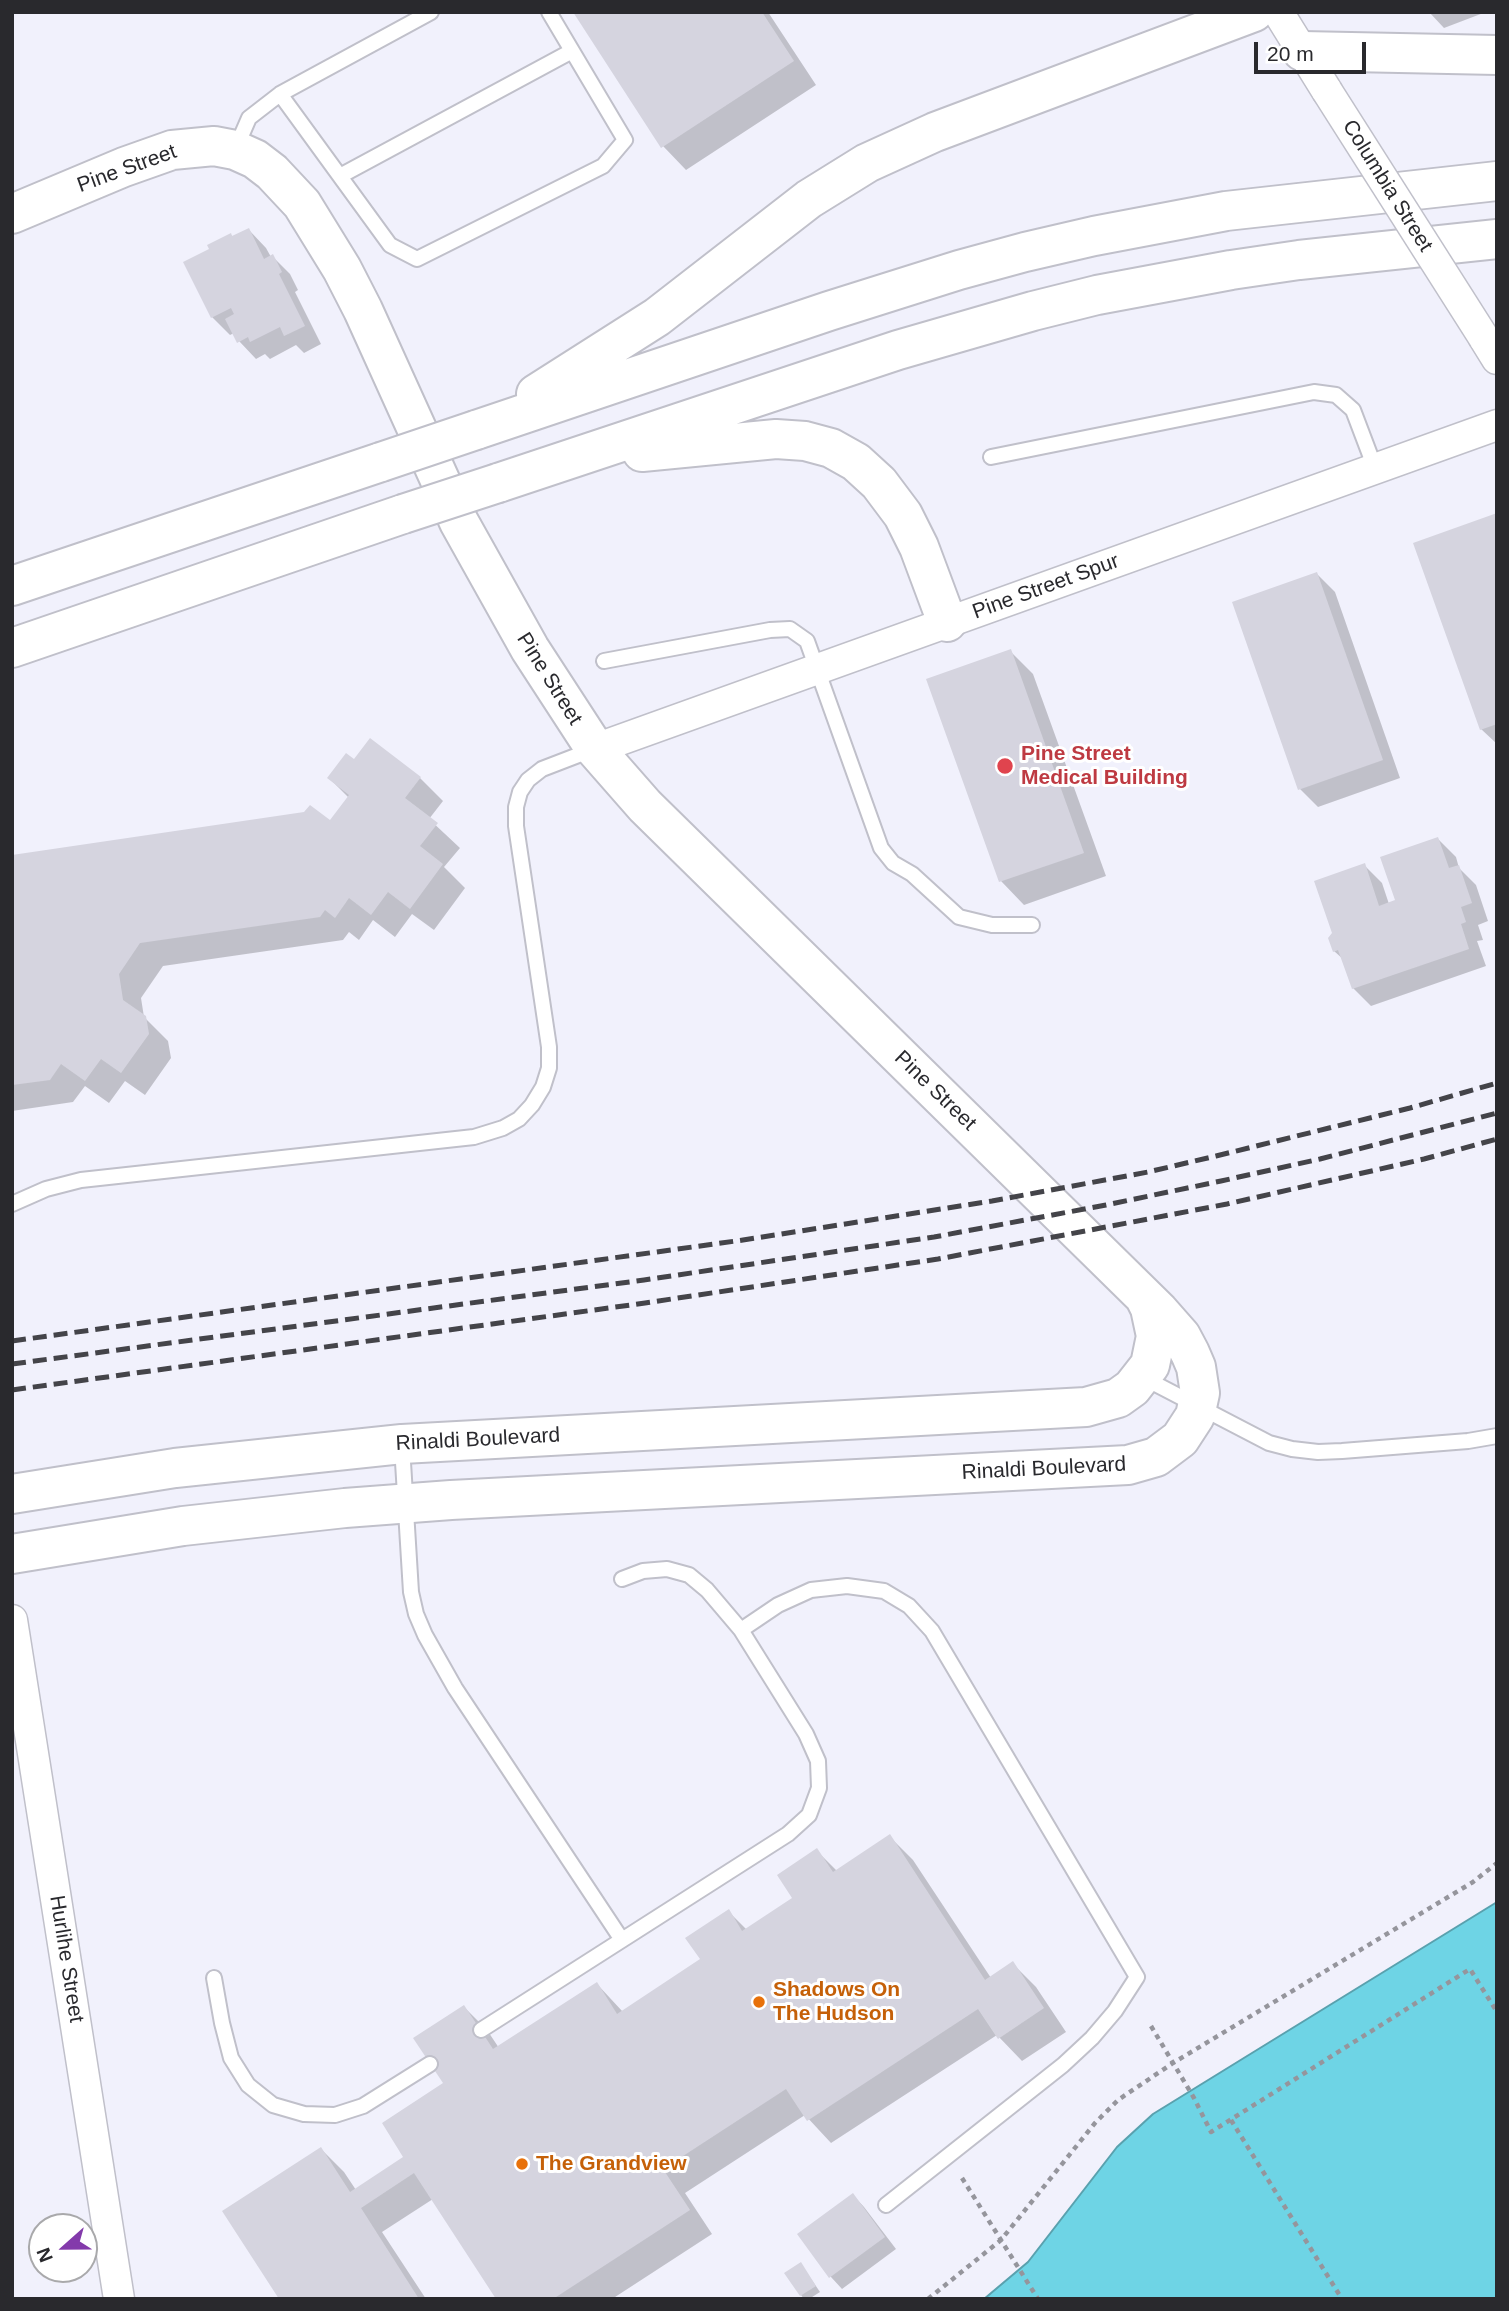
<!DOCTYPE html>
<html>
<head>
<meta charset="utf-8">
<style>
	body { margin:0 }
	#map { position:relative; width:1509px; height:2311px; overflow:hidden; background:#f1f1fc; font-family:Helvetica,sans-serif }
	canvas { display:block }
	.frame { position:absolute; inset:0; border:14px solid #29292d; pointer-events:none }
	.north { position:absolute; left:28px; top:2213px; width:70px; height:70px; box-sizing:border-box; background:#fff; border:2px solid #a9a9ab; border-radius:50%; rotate:249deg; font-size:19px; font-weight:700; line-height:28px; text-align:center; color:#29292d }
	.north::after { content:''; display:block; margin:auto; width:24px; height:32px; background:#833aab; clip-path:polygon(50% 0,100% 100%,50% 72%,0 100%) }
	.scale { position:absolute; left:1254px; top:42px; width:112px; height:32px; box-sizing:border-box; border:4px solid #29292d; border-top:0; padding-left:9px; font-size:21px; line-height:24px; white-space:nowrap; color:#29292d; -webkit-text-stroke:5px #fff; paint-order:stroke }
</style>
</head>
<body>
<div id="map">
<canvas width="1509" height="2311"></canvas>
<div class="frame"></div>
<div class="north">N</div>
<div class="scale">20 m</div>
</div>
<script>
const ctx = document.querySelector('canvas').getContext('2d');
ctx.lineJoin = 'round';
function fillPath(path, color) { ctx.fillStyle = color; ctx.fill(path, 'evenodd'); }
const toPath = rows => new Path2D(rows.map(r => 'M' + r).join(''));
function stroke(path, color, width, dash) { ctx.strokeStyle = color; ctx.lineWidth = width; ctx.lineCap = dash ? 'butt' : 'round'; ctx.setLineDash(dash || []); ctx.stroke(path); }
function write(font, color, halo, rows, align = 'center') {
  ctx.font = font + ' Helvetica,sans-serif'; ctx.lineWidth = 6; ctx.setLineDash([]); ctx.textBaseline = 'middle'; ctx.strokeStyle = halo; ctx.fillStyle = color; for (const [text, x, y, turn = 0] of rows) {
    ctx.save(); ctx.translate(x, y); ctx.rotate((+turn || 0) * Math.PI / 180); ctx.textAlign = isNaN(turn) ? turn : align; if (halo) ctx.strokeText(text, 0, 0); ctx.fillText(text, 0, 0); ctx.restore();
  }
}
const water = toPath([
	[1497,1902,1497,2299,984,2299,1028,2262,1117,2147,1153,2114,1497,1902]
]);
const shadow = toPath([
	[575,12,768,12,816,85,686,170,663,146],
	[1429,12,1486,12,1444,28],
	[249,230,266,248,271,257,273,257,290,274,298,290,295,292,321,344,304,353,296,345,270,359,265,354,256,359,239,341,234,333,230,335,212,317,211,250,231,235,233,237],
	[1497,516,1497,744,1481,729],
	[1317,574,1335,592,1400,778,1318,807,1300,789],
	[1010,651,1033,674,1106,876,1024,905,1001,881],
	[355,762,420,778,443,801,429,819,460,848,444,867,465,888,434,930,412,914,395,937,373,920,359,940,349,932,343,940,163,966,141,998,144,1017,168,1041,171,1058,145,1095,125,1081,109,1103,85,1086,73,1102,12,1111,12,856,330,823,349,798,329,778],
	[1438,839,1456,857,1459,868,1476,885,1488,921,1478,925,1483,940,1477,941,1486,966,1371,1006,1353,988,1344,960,1334,951,1364,865,1382,883,1389,904,1397,901],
	[890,1837,913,1860,991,1978,1013,1964,1036,1987,1066,2032,1022,2061,997,2035,831,2143,805,2115,685,2193,712,2234,612,2299,498,2299,433,2199,382,2232,426,2299,281,2299,321,2149,344,2172,356,2190,406,2158,445,2084,464,2007,487,2030,499,2048,597,1984,623,2012,702,1960,729,1912,747,1930,794,1899,817,1851,837,1871],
	[853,2195,864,2207,896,2249,842,2289,831,2277,799,2234],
	[801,2264,820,2292,809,2299,804,2299,801,2295]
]);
const building = toPath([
	[573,12,762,12,794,61,661,148],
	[249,228,264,259,273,254,282,272,279,274,305,326,284,336,280,327,250,342,248,337,237,343,225,319,234,314,231,308,211,318,183,262,209,249,207,245,231,233,232,236],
	[1497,513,1497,724,1480,730,1413,543],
	[1317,572,1383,760,1298,790,1232,602],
	[1011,649,1084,853,999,882,926,679],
	[370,738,421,777,405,798,438,823,420,846,443,864,410,909,388,892,371,915,349,898,335,918,325,910,320,917,140,943,119,974,123,1000,146,1016,149,1034,121,1073,101,1059,85,1081,61,1064,50,1080,12,1085,12,855,304,812,310,805,330,820,349,795,327,778,346,753,354,759],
	[1438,837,1449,868,1459,865,1472,903,1461,907,1466,922,1461,924,1469,949,1352,989,1338,950,1333,952,1328,938,1332,933,1314,881,1365,863,1379,906,1395,900,1380,857],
	[890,1834,985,1980,1013,1961,1044,2008,998,2039,978,2009,807,2121,786,2089,663,2169,690,2210,553,2299,496,2299,414,2173,361,2208,419,2299,279,2299,222,2211,321,2147,350,2192,403,2157,382,2123,443,2083,413,2038,464,2005,493,2049,597,1982,617,2014,700,1959,685,1938,729,1909,742,1931,792,1898,777,1875,817,1848,833,1872],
	[853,2193,885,2237,829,2278,797,2234],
	[801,2262,816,2286,800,2296,784,2273]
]);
const path = toPath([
	[1151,2026,1194,2098,1211,2132,1470,1969,1497,2012],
	[1231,2120,1342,2299],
	[962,2178,1038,2299],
	[928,2299,1001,2240,1095,2123,1118,2100,1173,2063,1473,1882,1497,1863]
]);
const lane = toPath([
	[280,94,390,245,417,259,603,166,625,140,549,12],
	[236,148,249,118,280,94,431,12],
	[340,176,572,51],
	[991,457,1314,392,1336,395,1353,410,1375,468],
	[604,661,770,630,790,629,807,641,881,848,893,863,912,874,959,917,992,925,1032,925],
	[12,1204,46,1189,81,1180,474,1137,503,1128,519,1119,532,1105,543,1087,549,1068,549,1047,516,826,516,807,520,792,528,780,542,769,594,749],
	[1144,1378,1269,1443,1292,1449,1318,1452,1342,1451,1468,1441,1497,1436],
	[402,1446,411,1592,416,1614,425,1635,455,1688,622,1940],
	[741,1630,778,1605,811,1590,847,1586,884,1591,909,1606,932,1631,1137,1977,1115,2011,1092,2038,1063,2065,886,2205],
	[214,1978,222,2023,231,2058,248,2085,273,2105,304,2114,335,2115,363,2106,430,2064],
	[481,2030,788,1834,809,1815,819,1788,818,1761,806,1734,741,1630,707,1590,689,1575,667,1569,643,1571,622,1579]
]);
const street = toPath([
	[1278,12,1327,91],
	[1484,338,1497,359],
	[595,749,1497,425],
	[12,1620,119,2299]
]);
const secondary = toPath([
	[12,214,124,167,172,150,214,146,235,150,255,159,272,172,302,204,342,269,363,310,459,522,530,649,595,749,645,806,1159,1311,1181,1336,1190,1353,1196,1367,1200,1393,1195,1416,1180,1439,1156,1457,1128,1465,451,1500,345,1508,183,1526,12,1554],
	[12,1494,175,1468,402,1444,1086,1407,1118,1398,1132,1388,1150,1365,1156,1336,1150,1308,1145,1298]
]);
const highway = toPath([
	[1302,51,1497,55],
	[536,394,657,317,809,199,867,163,935,132,1254,12],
	[476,430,829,311,959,270,1025,252,1094,236,1226,211,1497,181],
	[642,452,776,439,805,441,831,448,856,462,879,483,903,515,919,547,947,622],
	[498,483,898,350,1033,311,1097,295,1231,270,1299,260,1497,239],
	[12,586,381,462],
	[12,648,403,514]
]);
const rail = toPath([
	[12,1341,743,1240,992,1201,1148,1172,1216,1156,1410,1108,1497,1083],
	[12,1364,644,1280,934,1237,1106,1205,1221,1181,1320,1159,1497,1113],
	[12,1390,645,1303,938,1259,1227,1204,1424,1159,1497,1139]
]);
const streetBridge = toPath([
	[1327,91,1484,338]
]);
const highwayBridge = toPath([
	[381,462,476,430],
	[403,514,498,483]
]);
const markers = [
	[1005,766,9,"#e0444e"],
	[759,2002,7,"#e8710a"],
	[522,2164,7,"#e8710a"]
];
const streetNames = [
	["Pine Street",127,169,-20],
	["Columbia Street",1387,186,58],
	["Pine Street Spur",1046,587,-20],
	["Pine Street",549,679,58],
	["Pine Street",935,1091,44],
	["Rinaldi Boulevard",478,1440,-3],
	["Rinaldi Boulevard",1044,1469,-3],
	["Hurlihe Street",66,1959,81]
];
const healthNames = [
	["Pine Street",1021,754],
	["Medical Building",1021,778]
];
const foodNames = [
	["Shadows On",773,1990],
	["The Hudson",773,2014],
	["The Grandview",536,2164]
];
fillPath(water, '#6ed4e5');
stroke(water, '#59a1ae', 2);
fillPath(shadow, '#0003');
fillPath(building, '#d5d4df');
stroke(lane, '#c0c0ca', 18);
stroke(street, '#c0c0ca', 33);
stroke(secondary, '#c0c0ca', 42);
stroke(highway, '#c0c0ca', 42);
stroke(path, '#95959c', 4.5, [5, 5]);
stroke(lane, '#fff', 14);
stroke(street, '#fff', 30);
stroke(secondary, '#fff', 38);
stroke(highway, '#fff', 38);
stroke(rail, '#444449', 5, [14, 7]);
stroke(streetBridge, '#c0c0ca', 33, []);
stroke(highwayBridge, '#c0c0ca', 42, []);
stroke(streetBridge, '#fff', 30);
stroke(highwayBridge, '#fff', 38);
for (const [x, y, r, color] of markers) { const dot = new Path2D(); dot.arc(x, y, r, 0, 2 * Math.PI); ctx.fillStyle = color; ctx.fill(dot); stroke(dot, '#fff', 2.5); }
write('21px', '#29292d', '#fff', streetNames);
write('bold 21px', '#be3a42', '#fff', healthNames, 'left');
write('bold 21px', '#c56008', '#fff', foodNames, 'left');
</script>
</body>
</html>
